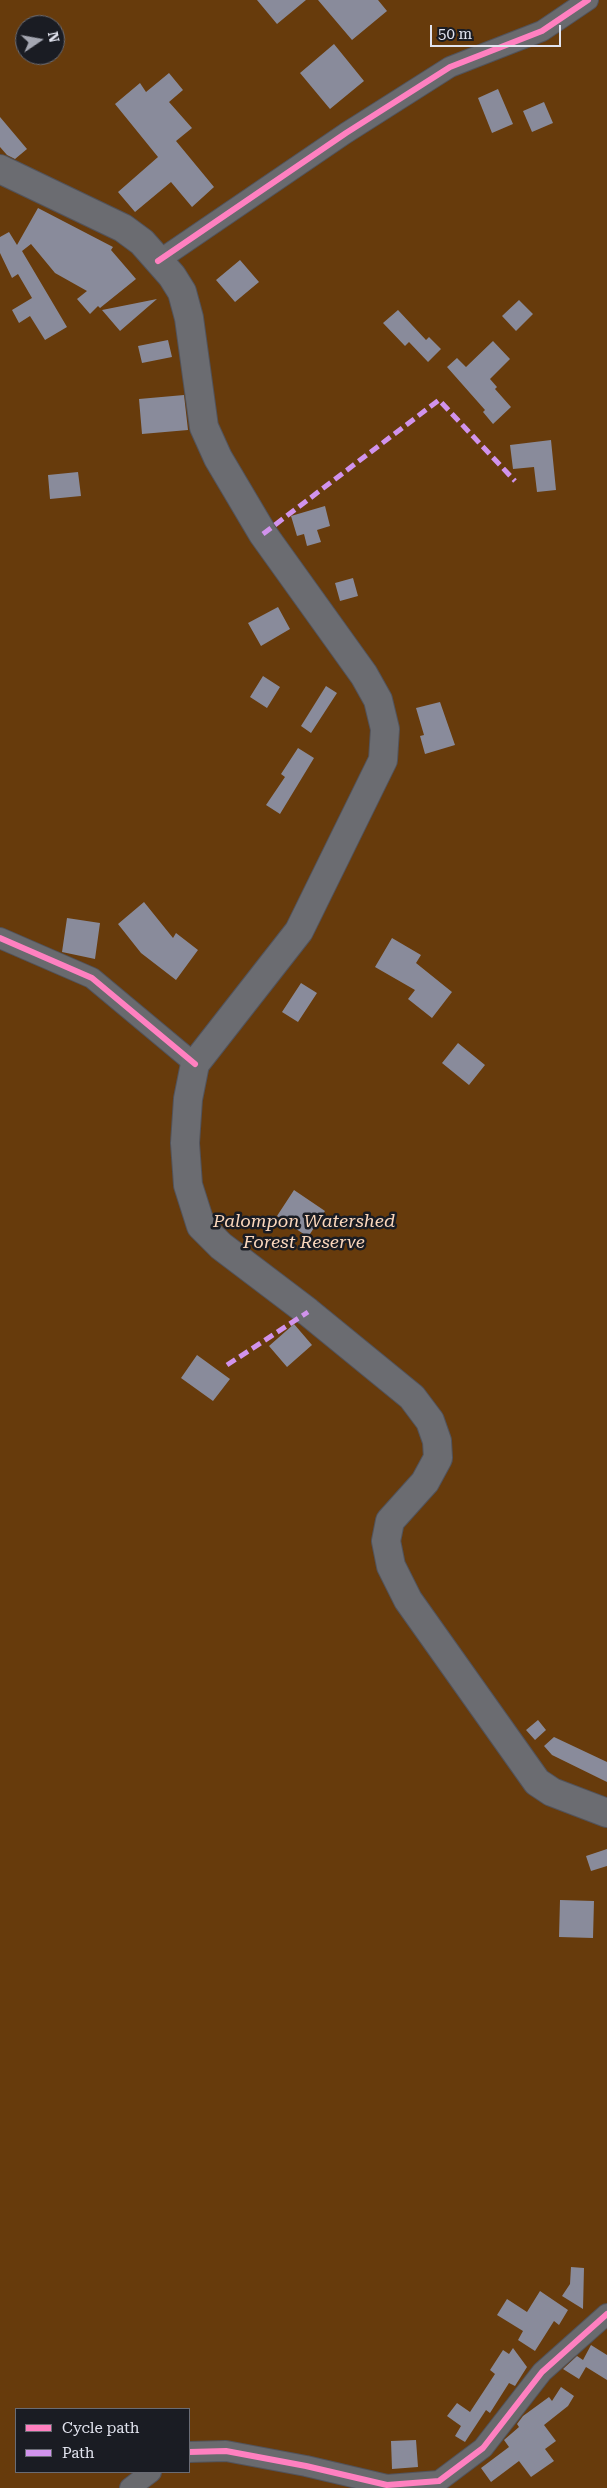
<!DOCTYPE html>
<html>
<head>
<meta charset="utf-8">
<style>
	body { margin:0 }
	#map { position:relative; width:607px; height:2488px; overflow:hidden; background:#353640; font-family:"Roboto Serif",serif }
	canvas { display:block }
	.legend { position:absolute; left:15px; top:2408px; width:175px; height:65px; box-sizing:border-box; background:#1a1c23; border:1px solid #6a6c75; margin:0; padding:6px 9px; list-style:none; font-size:15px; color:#e2e4ef }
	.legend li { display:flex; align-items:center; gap:10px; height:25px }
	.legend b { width:25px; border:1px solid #6a6c75 }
	.north { position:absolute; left:15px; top:15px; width:50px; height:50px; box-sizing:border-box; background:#1a1c23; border:1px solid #6a6c75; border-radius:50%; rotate:78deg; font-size:14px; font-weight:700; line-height:20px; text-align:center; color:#e2e4ef }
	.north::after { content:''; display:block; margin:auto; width:18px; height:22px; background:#a5a7b2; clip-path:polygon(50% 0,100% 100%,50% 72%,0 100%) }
	.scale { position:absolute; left:430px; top:25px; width:131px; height:22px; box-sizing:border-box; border:2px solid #e2e4ef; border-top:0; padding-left:6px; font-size:15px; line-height:18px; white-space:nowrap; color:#e2e4ef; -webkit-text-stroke:4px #1a1c23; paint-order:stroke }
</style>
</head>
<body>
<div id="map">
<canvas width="607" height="2488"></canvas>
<ul class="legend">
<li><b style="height:6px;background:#ff80c0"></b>Cycle path</li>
<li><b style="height:6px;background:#d193ec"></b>Path</li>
</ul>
<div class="north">N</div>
<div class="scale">50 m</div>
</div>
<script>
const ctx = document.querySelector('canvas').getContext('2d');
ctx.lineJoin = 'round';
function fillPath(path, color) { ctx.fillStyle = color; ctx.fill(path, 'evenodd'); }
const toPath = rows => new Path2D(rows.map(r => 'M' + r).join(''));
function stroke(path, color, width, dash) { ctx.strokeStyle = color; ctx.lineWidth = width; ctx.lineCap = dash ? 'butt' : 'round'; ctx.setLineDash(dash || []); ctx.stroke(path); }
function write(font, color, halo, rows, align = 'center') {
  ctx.font = font + ' "Roboto Serif",serif'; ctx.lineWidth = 5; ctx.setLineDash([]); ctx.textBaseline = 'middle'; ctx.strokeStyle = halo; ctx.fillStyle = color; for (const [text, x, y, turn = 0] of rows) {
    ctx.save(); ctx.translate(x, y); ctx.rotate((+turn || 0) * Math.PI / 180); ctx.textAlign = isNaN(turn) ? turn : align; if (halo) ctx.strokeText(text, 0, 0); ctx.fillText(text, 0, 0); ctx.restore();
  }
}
const green = toPath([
	[0,0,607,0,607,2488,0,2488],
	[25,25,55,25,55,55,25,55],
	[16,2409,189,2409,189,2472,16,2472]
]);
const building = toPath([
	[257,0,306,0,277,24],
	[318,0,378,0,387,11,352,40],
	[334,44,364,81,330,109,300,73],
	[169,73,183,90,169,102,192,128,176,141,214,187,192,207,171,182,135,212,118,192,158,157,115,104,140,83,146,92],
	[498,89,513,124,492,133,478,98],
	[544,102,553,123,532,132,523,111],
	[0,117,27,149,15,159,7,155,0,147],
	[38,208,113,247,111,250,136,279,100,308,98,306,90,314,77,299,87,291,55,273,31,244,22,251,67,327,45,340,30,316,19,323,12,310,32,298,18,274,12,278,0,253,0,237,9,232,17,245],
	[240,260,259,282,235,302,216,280],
	[157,299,120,331,102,310],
	[519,300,533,314,516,331,502,316],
	[398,310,426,340,429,337,441,349,428,362,409,342,405,346,383,323],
	[168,340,172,357,142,363,138,346],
	[493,341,510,359,490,379,497,387,495,389,511,407,493,424,483,412,485,410,447,367,457,358,466,367],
	[184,395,188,430,142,434,139,399],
	[551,440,556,490,537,492,534,467,513,469,510,445],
	[78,472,81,496,50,499,48,475],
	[325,506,330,526,317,530,321,542,307,546,304,534,297,536,291,516],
	[353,578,358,596,340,601,335,583],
	[278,607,290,629,261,646,248,623],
	[263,676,280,687,267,708,250,697],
	[326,686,337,693,311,733,301,726],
	[440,702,455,745,425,754,420,736,424,735,416,708],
	[298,748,314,758,280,814,266,805,285,777,281,774],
	[144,902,173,938,176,933,198,950,176,980,141,953,118,924],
	[67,918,100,923,95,959,62,952],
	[392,938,421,955,416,963,452,992,432,1018,408,999,415,990,375,967],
	[301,983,317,993,298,1022,282,1012],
	[458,1043,485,1065,469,1085,442,1063],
	[294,1190,325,1211,308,1237,277,1216],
	[294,1324,312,1345,287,1367,269,1346],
	[197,1355,230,1379,213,1401,181,1378],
	[538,1720,546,1730,535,1740,526,1730],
	[554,1737,607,1762,607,1782,552,1755,544,1746],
	[607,1849,607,1866,591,1871,586,1856],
	[560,1900,594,1901,593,1938,559,1937],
	[571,2267,584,2268,583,2309,562,2296,570,2284],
	[540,2291,568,2310,559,2325,554,2321,535,2351,518,2340,523,2331,497,2315,507,2299,527,2312],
	[591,2345,607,2355,607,2380,586,2367,579,2379,563,2369,577,2356,583,2360],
	[513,2348,527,2367,515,2386,509,2383,490,2413,486,2410,465,2442,455,2436,461,2426,447,2416,457,2403,470,2412,495,2374,490,2370,503,2350,509,2354],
	[561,2387,574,2396,568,2406,544,2425,556,2441,545,2449,554,2461,531,2477,519,2461,491,2482,481,2468,509,2447,504,2440,519,2427,517,2424,523,2416,549,2397,552,2401],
	[416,2440,418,2467,392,2469,391,2441]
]);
const minor = toPath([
	[158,261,346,133,450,67,542,31,588,0],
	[0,938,92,978,195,1064],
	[189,2452,226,2451,306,2466,387,2485,439,2481,483,2448,542,2372,607,2314],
	[130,2488,151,2472]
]);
const secondary = toPath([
	[0,169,123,228,142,242,172,276,182,292,189,318,204,427,218,458,263,534,364,675,378,700,385,729,383,760,299,931,195,1064,188,1099,185,1143,188,1185,201,1226,221,1246,308,1312,412,1397,430,1421,437,1441,438,1458,425,1482,390,1521,386,1541,391,1566,408,1600,537,1782,552,1792,607,1813]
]);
const quiet = toPath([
	[263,534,439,400,515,481],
	[227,1365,308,1312]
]);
const cycleway = toPath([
	[158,261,346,133,450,67,542,31,588,0],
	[0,938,92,978,195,1064],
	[189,2452,226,2451,306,2466,387,2485,439,2481,483,2448,542,2372,607,2314]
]);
const parkNames = [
	["Palompon Watershed",304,1222],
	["Forest Reserve",304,1243]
];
fillPath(green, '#673b0c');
fillPath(building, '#898b9b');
stroke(minor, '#52535b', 22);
stroke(secondary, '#52535b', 30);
stroke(minor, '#696a6e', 20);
stroke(secondary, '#6b6c71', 28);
stroke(quiet, '#d193ec', 5, [10, 5]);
stroke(cycleway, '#ff80c0', 6);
write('italic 18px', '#fbd7bc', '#1a1c23', parkNames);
</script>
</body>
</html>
